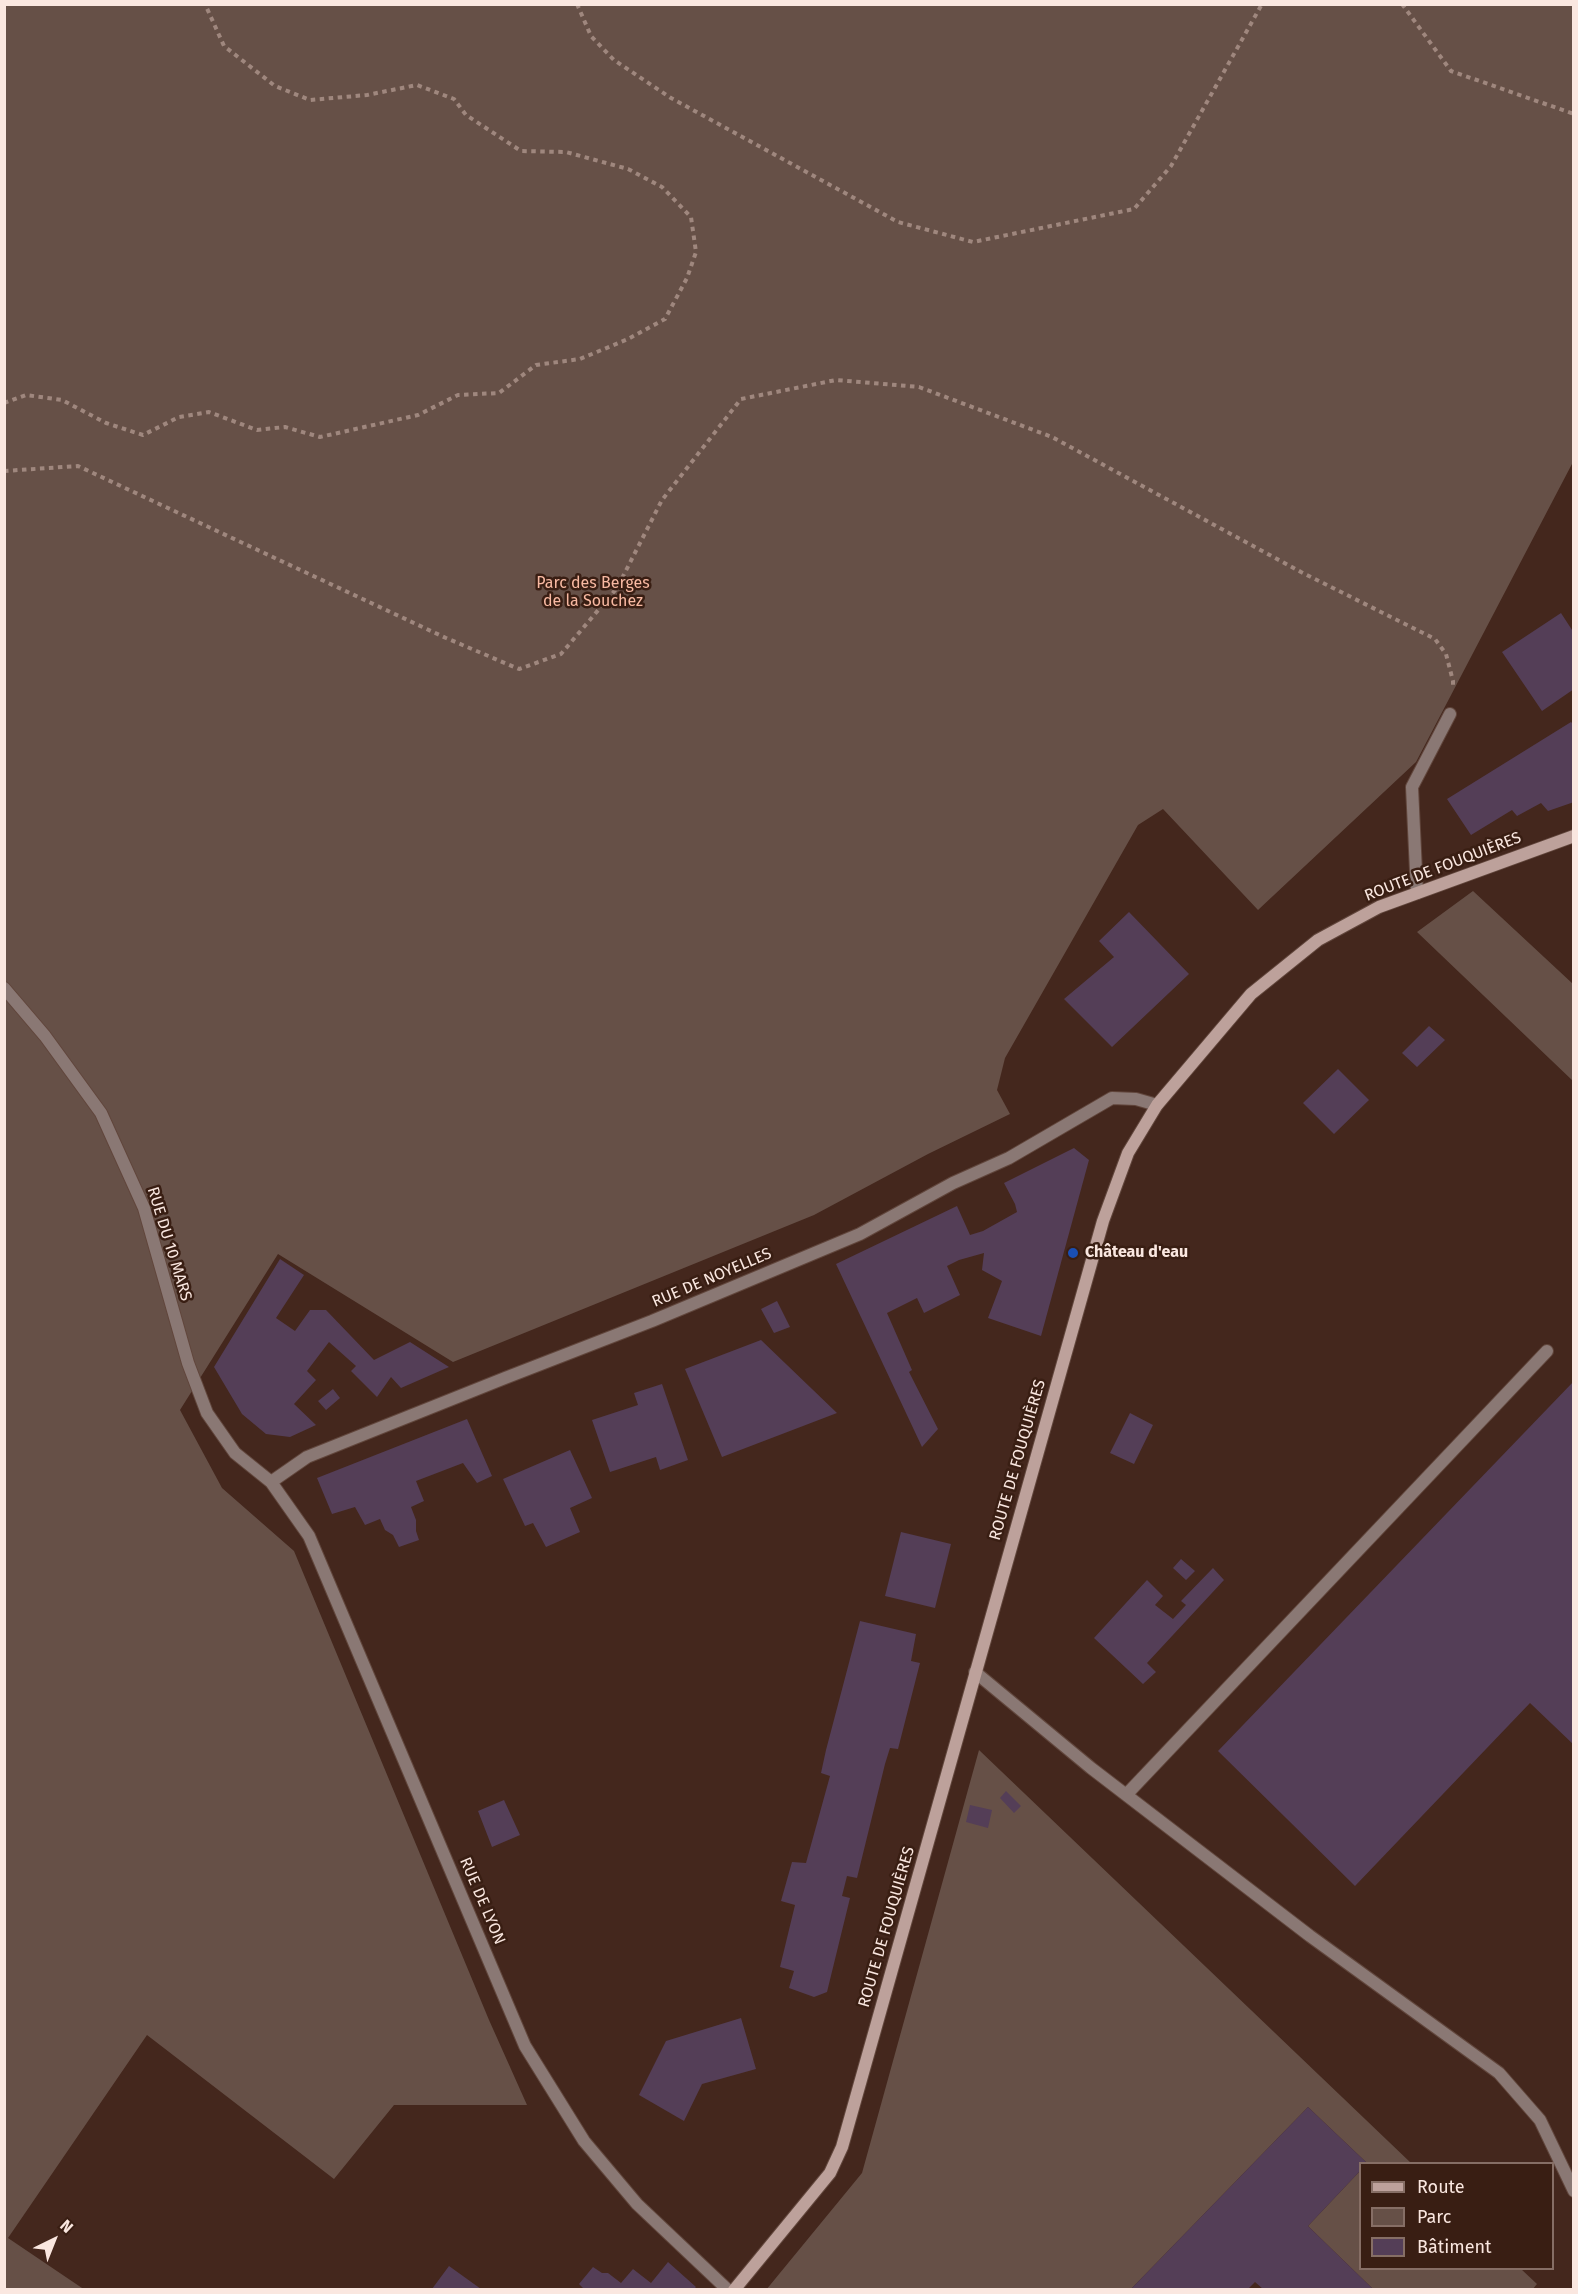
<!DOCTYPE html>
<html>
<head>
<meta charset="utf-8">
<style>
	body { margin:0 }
	#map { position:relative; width:1578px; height:2294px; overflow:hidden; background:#44271d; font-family:"Fira Sans",sans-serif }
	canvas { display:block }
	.frame { position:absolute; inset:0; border:6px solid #fae7e0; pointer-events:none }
	.legend { position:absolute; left:1359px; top:2162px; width:195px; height:108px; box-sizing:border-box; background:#391e13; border:2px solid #866e65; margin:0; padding:8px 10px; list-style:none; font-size:18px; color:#fae7e0 }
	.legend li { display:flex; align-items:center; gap:12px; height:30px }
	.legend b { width:30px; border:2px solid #866e65 }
	.north { position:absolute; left:24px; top:2210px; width:60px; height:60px; -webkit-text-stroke:4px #391e13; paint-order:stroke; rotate:43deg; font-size:16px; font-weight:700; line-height:24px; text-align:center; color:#fae7e0 }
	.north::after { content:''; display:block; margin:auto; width:21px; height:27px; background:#fae7e0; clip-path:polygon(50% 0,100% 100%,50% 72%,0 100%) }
</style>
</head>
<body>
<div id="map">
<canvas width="1578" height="2294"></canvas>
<div class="frame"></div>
<ul class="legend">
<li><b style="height:8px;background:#bda19b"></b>Route</li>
<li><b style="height:16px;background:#665047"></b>Parc</li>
<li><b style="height:16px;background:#543e57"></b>Bâtiment</li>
</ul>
<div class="north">N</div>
</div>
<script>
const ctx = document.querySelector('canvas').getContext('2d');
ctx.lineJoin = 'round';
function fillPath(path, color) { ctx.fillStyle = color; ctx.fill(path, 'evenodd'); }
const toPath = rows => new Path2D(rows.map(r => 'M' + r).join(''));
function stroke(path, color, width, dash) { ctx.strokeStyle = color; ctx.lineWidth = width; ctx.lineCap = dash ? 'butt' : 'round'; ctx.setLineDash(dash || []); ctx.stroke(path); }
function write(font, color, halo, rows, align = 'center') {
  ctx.font = font + ' "Fira Sans",sans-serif'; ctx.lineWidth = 5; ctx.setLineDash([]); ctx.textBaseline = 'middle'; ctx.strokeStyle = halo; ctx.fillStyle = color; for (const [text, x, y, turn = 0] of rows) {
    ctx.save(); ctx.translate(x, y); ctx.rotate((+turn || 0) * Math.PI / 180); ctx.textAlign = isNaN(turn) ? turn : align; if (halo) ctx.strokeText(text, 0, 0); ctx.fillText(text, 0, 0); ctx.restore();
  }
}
const green = toPath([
	[4,5,1574,5,1573,462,1416,762,1258,910,1163,809,1138,825,1005,1058,997,1090,1010,1114,928,1154,814,1215,453,1362,278,1254,180,1410,222,1488,294,1551,489,2020,527,2105,394,2105,334,2179,147,2035,8,2238,85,2290,4,2289],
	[1473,891,1573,984,1573,1081,1417,932],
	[979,1750,1411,2163,1367,2163,1308,2107,1131,2289,766,2290,862,2173],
	[1360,2171,1360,2268,1521,2269,1537,2284,1532,2290,1373,2289,1308,2226]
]);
const building = toPath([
	[1561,613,1574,633,1574,689,1542,711,1502,652],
	[1571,722,1574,725,1574,802,1548,811,1541,803,1517,816,1512,810,1471,835,1447,799],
	[1129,912,1189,974,1112,1047,1064,999,1114,957,1099,941],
	[1429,1026,1445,1040,1417,1067,1402,1053],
	[1338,1069,1369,1100,1334,1134,1303,1103],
	[1074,1148,1089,1160,1041,1336,988,1318,1002,1281,982,1270,984,1253,959,1260,947,1266,960,1295,924,1313,917,1298,887,1313,912,1370,909,1372,938,1429,922,1447,836,1264,957,1206,970,1235,983,1231,1017,1212,1015,1204,1004,1183],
	[280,1259,304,1275,276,1318,295,1331,310,1310,326,1310,374,1360,410,1342,449,1367,401,1388,391,1377,377,1397,351,1371,356,1366,329,1342,307,1371,316,1380,294,1404,316,1425,290,1437,266,1434,242,1414,214,1367],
	[777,1301,790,1327,774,1333,761,1309],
	[761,1340,837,1413,722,1457,685,1369],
	[1574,1381,1574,1745,1530,1703,1355,1886,1218,1751],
	[662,1384,688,1460,660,1470,656,1457,610,1472,592,1420,638,1405,634,1393],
	[333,1389,340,1398,326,1410,318,1401],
	[1130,1413,1153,1425,1134,1464,1110,1453],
	[467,1419,492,1476,477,1483,463,1463,416,1481,424,1501,411,1507,416,1520,416,1531,419,1540,399,1547,393,1535,385,1530,380,1519,365,1525,355,1507,332,1514,317,1478],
	[570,1450,592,1498,570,1508,580,1532,546,1547,533,1523,525,1526,503,1479],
	[901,1532,951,1544,935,1608,885,1596],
	[1181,1559,1195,1571,1186,1580,1173,1568],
	[1213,1568,1224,1580,1147,1663,1156,1672,1143,1684,1094,1638,1147,1580,1163,1596,1155,1605,1173,1619,1186,1605,1181,1601],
	[860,1621,916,1634,911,1661,920,1663,898,1749,890,1748,885,1764,857,1878,847,1876,842,1896,850,1898,827,1992,814,1997,789,1988,794,1971,780,1967,795,1905,781,1901,792,1862,806,1863,830,1776,821,1773,826,1750],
	[1006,1791,1021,1806,1014,1813,1000,1798],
	[504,1800,520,1835,492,1847,478,1811],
	[970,1805,992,1810,988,1828,966,1822],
	[741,2018,756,2069,702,2084,684,2121,639,2095,666,2041],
	[1308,2107,1367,2163,1360,2163,1360,2171,1308,2226,1373,2289,1263,2289,1255,2282,1248,2289,1131,2289],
	[668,2262,696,2287,694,2289,584,2289,579,2284,593,2267,602,2273,608,2273,621,2283,633,2269,651,2283],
	[449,2266,481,2289,432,2289]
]);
const path = toPath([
	[577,4,591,36,614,60,671,98,898,222,973,242,1134,209,1171,166,1262,4],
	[1402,4,1451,71,1574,114],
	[4,403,26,395,62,400,106,423,143,435,179,417,209,412,257,430,285,427,320,437,418,415,458,395,499,393,536,365,580,359,628,339,665,319,687,278,696,252,691,217,662,187,628,169,566,152,521,151,466,115,454,99,417,85,367,95,310,100,275,86,224,46,205,4],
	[4,471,78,466,446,638,519,669,561,654,617,588,662,500,741,399,836,380,919,387,1052,437,1301,572,1435,639,1446,654,1453,681,1453,687]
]);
const lane = toPath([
	[975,1672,1091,1768,1310,1936,1499,2073,1540,2120,1574,2191],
	[1126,1795,1547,1351]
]);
const street = toPath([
	[1417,893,1412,787,1450,714],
	[4,988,45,1036,101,1113,144,1208,188,1363,207,1413,235,1453,271,1482,309,1536,525,2046,584,2141,637,2204,728,2290],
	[271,1482,307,1457,505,1378,652,1321,860,1234,953,1183,1009,1158,1112,1098,1136,1099,1157,1105]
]);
const secondary = toPath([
	[734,2290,830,2173,842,2147,1103,1221,1128,1153,1157,1105,1251,994,1318,940,1379,907,1574,836]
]);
const markers = [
	[1073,1253,6,"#1a4fb4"]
];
const parkNames = [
	["Parc des Berges",593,584],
	["de la Souchez",593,602]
];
const streetNames = [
	["ROUTE DE FOUQUIÈRES",1443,867,-21],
	["RUE DU 10 MARS",169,1244,73],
	["RUE DE NOYELLES",712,1278,-23],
	["ROUTE DE FOUQUIÈRES",1018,1460,-74],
	["RUE DE LYON",482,1901,67],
	["ROUTE DE FOUQUIÈRES",887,1927,-74]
];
const poiNames = [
	["Château d'eau",1085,1253]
];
fillPath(green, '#665047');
fillPath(building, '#543e57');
stroke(lane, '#61463c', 14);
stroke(street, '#61463c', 14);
stroke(secondary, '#61463c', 14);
stroke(path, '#9f877e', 4, [4.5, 4.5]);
stroke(lane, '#8a7874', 12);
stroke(street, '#8a7874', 12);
stroke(secondary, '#bda19b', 12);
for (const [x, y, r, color] of markers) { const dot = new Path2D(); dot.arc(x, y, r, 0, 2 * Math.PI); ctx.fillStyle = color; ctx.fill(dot); stroke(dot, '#391e13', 2); }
write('16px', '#f8b9a2', '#391e13', parkNames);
write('16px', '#fae7e0', '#391e13', streetNames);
write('bold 16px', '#fae7e0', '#391e13', poiNames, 'left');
</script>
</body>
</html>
